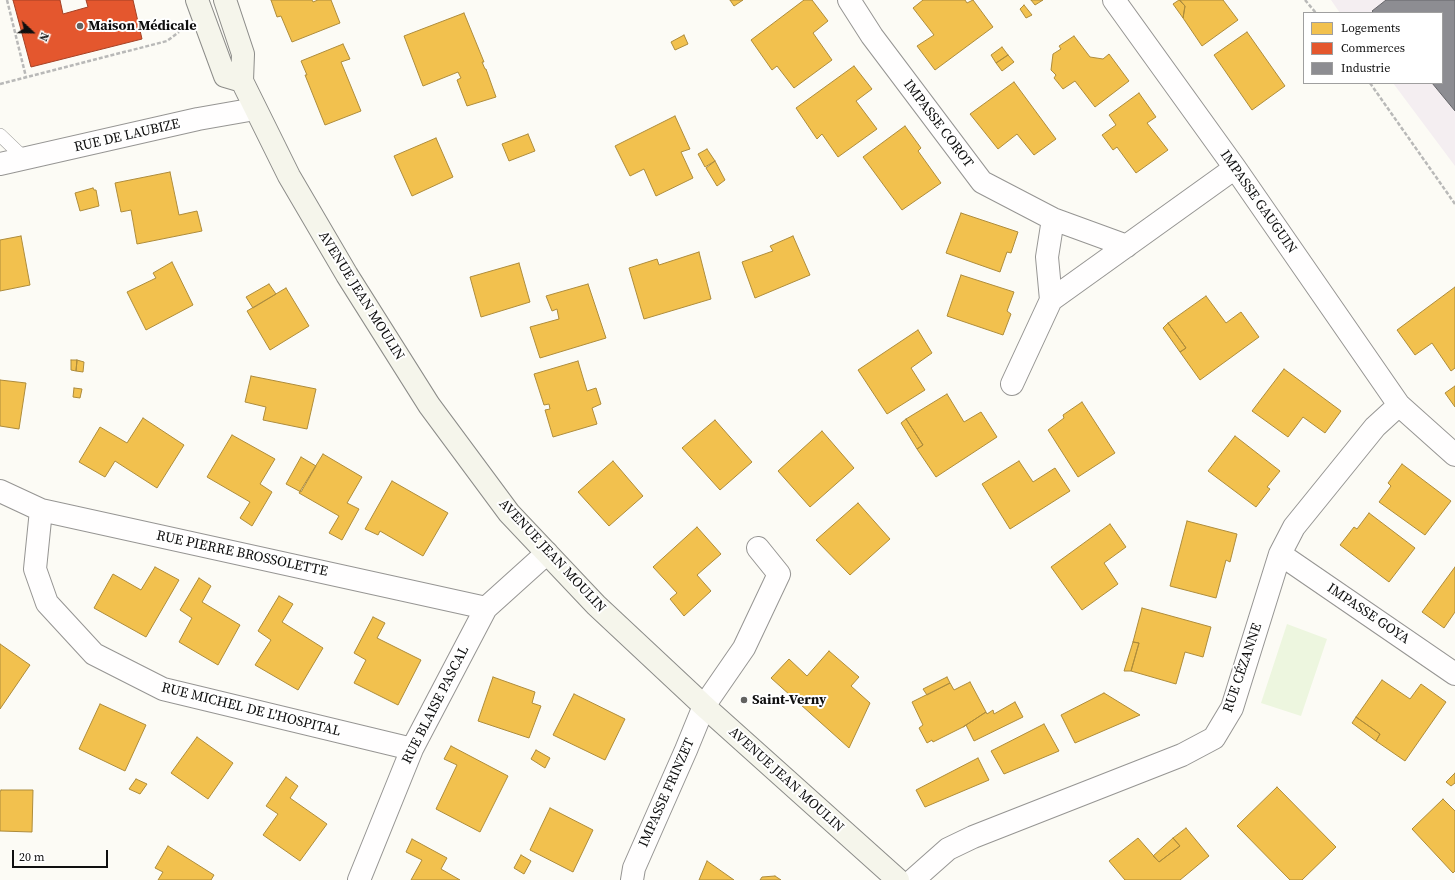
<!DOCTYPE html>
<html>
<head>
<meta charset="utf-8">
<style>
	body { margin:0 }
	#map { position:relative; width:1455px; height:880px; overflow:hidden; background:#fcfbf5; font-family:"Source Serif 4",serif }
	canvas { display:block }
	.legend { position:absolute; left:1303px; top:12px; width:140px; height:72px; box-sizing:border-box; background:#fff; border:1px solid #9f9f9f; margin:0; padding:5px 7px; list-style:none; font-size:12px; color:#0f0f0f }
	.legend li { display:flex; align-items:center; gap:8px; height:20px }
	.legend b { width:20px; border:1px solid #9f9f9f }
	.north { position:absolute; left:12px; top:12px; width:40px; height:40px; -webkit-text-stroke:3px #fff; paint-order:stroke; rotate:112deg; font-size:11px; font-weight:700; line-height:16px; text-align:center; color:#0f0f0f }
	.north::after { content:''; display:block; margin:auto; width:14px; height:18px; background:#0f0f0f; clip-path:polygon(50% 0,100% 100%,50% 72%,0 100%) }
	.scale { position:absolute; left:12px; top:850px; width:96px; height:18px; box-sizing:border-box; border:2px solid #0f0f0f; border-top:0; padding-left:5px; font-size:12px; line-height:14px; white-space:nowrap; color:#0f0f0f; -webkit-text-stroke:3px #fff; paint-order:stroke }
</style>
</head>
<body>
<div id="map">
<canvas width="1455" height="880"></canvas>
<ul class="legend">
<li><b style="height:11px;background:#f2c14e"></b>Logements</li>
<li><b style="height:11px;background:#e4572e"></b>Commerces</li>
<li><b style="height:11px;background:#8d8d92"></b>Industrie</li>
</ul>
<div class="north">N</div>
<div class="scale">20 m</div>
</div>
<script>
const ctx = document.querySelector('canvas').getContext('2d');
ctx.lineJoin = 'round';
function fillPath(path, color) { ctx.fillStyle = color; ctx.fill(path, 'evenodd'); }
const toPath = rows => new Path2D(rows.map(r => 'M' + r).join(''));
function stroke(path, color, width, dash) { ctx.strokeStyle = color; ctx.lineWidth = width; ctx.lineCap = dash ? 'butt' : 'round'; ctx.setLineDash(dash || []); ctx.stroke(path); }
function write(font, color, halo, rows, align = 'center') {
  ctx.font = font + ' "Source Serif 4",serif'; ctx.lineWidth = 4; ctx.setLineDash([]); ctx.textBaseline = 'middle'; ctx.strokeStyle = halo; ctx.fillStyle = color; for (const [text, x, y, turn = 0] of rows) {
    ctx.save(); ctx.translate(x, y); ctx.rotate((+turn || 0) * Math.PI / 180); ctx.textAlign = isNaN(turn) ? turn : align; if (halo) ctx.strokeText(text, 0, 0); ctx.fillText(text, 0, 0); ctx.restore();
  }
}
const industrial = toPath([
	[1331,0,1455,0,1455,166,1393,83,1442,83,1442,13,1340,13]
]);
const pitch = toPath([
	[1287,624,1327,639,1301,716,1261,703]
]);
const homes = toPath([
	[271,0,312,0,313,2,318,0,331,0,340,23,292,42,281,16,277,17,271,0],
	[730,0,743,0,734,6,730,0],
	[804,0,812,0,828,21,813,33,832,60,794,88,777,66,772,70,751,40,804,0],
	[923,0,965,0,967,3,973,0,993,27,935,70,917,46,934,35,913,8,923,0],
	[1031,0,1043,0,1035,5,1031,0],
	[1179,0,1185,6,1183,18,1173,4,1179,0],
	[1180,0,1223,0,1238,20,1202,46,1183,18,1185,6,1180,0],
	[1024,5,1032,15,1026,18,1020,9,1024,5],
	[464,13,484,62,482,62,485,69,486,69,496,97,467,106,457,80,461,78,458,72,423,86,404,36,464,13],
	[1247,32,1285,86,1252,110,1214,55,1247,32],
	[684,35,688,44,675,50,671,42,684,35],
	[1074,36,1090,57,1103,59,1109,54,1129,81,1095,107,1075,81,1063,89,1054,78,1056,75,1051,70,1053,54,1061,49,1059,46,1074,36],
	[343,44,350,59,341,62,361,111,325,125,305,75,307,75,301,61,343,44],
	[1002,47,1008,55,996,63,991,55,1002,47],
	[1008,55,1014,62,1002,71,996,63,1008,55],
	[854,66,872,89,856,101,877,129,838,157,822,134,817,139,796,108,854,66],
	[1014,82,1056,139,1034,155,1017,134,998,149,970,114,1014,82],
	[1139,93,1156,117,1147,123,1168,150,1136,173,1117,147,1113,150,1102,135,1116,125,1109,115,1139,93],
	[675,116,690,149,681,152,693,178,656,196,644,169,630,176,615,146,675,116],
	[905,126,921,148,918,151,941,183,902,210,863,157,905,126],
	[528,134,535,151,509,161,502,144,528,134],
	[436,138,453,177,412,196,394,156,436,138],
	[707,149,715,161,705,167,698,154,707,149],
	[715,161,725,180,717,186,706,168,715,161],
	[170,172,179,215,197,211,202,231,137,244,131,210,121,212,115,183,170,172],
	[93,188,94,190,96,190,99,206,80,211,75,193,93,188],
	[961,213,1018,232,1011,253,1007,252,1000,272,946,253,961,213],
	[21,236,30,285,0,291,0,240,21,236],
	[793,236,810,275,755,298,742,262,773,251,770,246,793,236],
	[699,252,711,299,644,319,629,268,657,259,659,265,699,252],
	[172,262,193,305,146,330,127,292,156,278,153,273,172,262],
	[519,263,530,302,481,317,470,277,519,263],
	[961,275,1014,292,1007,311,1011,314,1003,335,947,316,961,275],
	[269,284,276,294,253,308,246,297,269,284],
	[588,284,606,338,540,358,530,327,559,319,557,309,552,311,546,296,588,284],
	[1455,287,1455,368,1451,371,1432,343,1415,355,1397,330,1455,287],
	[286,288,309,326,270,350,247,311,286,288],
	[1206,296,1226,323,1241,312,1259,337,1200,380,1180,352,1186,348,1168,323,1206,296],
	[1168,323,1186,348,1180,352,1163,328,1168,323],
	[918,330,932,353,911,368,925,390,887,414,858,370,918,330],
	[71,360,77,360,76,371,71,370,71,360],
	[77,360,84,362,83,372,76,371,77,360],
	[578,361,587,391,596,388,601,404,592,408,597,424,553,437,545,410,550,409,549,404,544,405,534,374,578,361],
	[1284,369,1341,411,1325,433,1303,417,1288,437,1252,411,1284,369],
	[251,376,316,389,307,429,263,420,266,407,245,402,251,376],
	[0,380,26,383,19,429,0,426,0,380],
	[1455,386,1455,407,1445,393,1455,386],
	[74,388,82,389,80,398,73,397,74,388],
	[947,394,964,422,981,412,997,437,936,477,917,449,923,445,906,419,947,394],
	[1082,402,1115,453,1078,477,1048,430,1064,418,1063,415,1082,402],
	[143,418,184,445,157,488,115,461,105,477,79,462,100,427,127,443,143,418],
	[906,419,923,445,917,449,901,423,906,419],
	[715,420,752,462,720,490,682,448,715,420],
	[822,431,854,468,810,507,778,471,822,431],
	[232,435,275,459,260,484,272,492,252,526,240,518,250,502,207,477,232,435],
	[1235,436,1280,471,1267,487,1270,489,1256,507,1208,471,1235,436],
	[323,454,362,477,347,503,359,509,342,540,329,533,339,516,299,493,323,454],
	[301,457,316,466,301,492,286,484,301,457],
	[613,461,643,496,609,526,578,492,613,461],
	[1019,461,1033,482,1055,468,1070,491,1010,529,982,484,1019,461],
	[1402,464,1451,501,1425,535,1379,502,1391,486,1388,483,1402,464],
	[392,481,448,513,423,556,380,531,378,535,365,529,392,481],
	[858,503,890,539,850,575,816,540,858,503],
	[1369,513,1415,548,1389,582,1340,545,1354,527,1357,529,1369,513],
	[1187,521,1237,534,1230,562,1226,560,1216,598,1170,586,1187,521],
	[1110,524,1126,547,1104,563,1118,584,1082,610,1051,567,1110,524],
	[697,527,721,554,697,575,711,591,684,616,670,599,677,593,653,567,697,527],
	[155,567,179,580,146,637,94,608,113,574,141,590,155,567],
	[1455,567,1455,612,1444,628,1422,612,1455,567],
	[199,578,211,586,202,602,240,625,218,665,179,642,192,618,180,610,199,578],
	[279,596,293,604,282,622,323,648,298,690,255,665,271,640,258,631,279,596],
	[1142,608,1211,627,1203,657,1185,652,1176,684,1131,671,1139,643,1133,642,1142,608],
	[373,617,385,623,377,638,421,660,398,705,354,683,366,660,354,653,373,617],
	[1133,642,1139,643,1131,671,1124,671,1133,642],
	[0,644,30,665,0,709,0,644],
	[829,651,859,677,851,686,870,703,849,748,771,678,789,659,807,676,829,651],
	[493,677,535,692,532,703,541,706,529,738,478,721,493,677],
	[947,677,950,683,927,695,923,689,947,677],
	[1382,680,1410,699,1421,684,1446,702,1405,761,1376,741,1380,734,1356,717,1382,680],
	[970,682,986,712,963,727,933,742,932,740,927,743,919,728,923,725,912,702,950,683,954,690,970,682],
	[1104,693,1140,715,1075,743,1061,715,1104,693],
	[574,694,625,719,605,760,553,735,574,694],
	[1015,702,1023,717,974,741,966,725,963,727,986,712,987,714,993,710,994,714,1015,702],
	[100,704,146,725,125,771,79,749,100,704],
	[1356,717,1380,734,1376,741,1352,723,1356,717],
	[1044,724,1059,751,1004,774,991,751,1044,724],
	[197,737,233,763,208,799,171,773,197,737],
	[451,746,508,776,480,832,436,809,457,765,444,759,451,746],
	[536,750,550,758,545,768,531,759,536,750],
	[978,758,989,780,925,807,916,790,978,758],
	[1455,773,1455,783,1451,786,1446,782,1455,773],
	[286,777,298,786,290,798,327,824,300,861,263,835,278,814,266,806,286,777],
	[136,779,147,784,140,794,129,789,136,779],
	[1277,787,1336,847,1302,880,1290,880,1237,826,1277,787],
	[1,790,33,790,32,832,0,831,0,792,1,790],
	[1443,799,1455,811,1455,871,1453,873,1412,829,1443,799],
	[550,808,593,830,573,872,530,850,550,808],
	[1186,828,1209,856,1180,880,1125,880,1109,861,1138,838,1159,862,1180,846,1173,838,1186,828],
	[1173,838,1180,846,1159,862,1153,856,1173,838],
	[412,839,447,858,441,869,460,880,411,880,422,860,406,852,412,839],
	[168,846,214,875,211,880,158,880,163,872,155,868,168,846],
	[521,855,531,861,524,874,514,868,521,855],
	[707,861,734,880,699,880,707,861],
	[775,876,781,880,760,880,762,877,775,876]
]);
const shops = toPath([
	[13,0,60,0,63,14,88,7,86,0,133,0,142,39,31,67,13,0]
]);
const industry = toPath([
	[1386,0,1455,0,1455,111,1432,83,1442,83,1442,13,1374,13,1372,11,1386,0]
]);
const path = toPath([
	[7,0,26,77],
	[1305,0,1316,13],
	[1370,83,1455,204],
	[0,84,167,41,179,32]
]);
const service = toPath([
	[0,135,25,159]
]);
const minor = toPath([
	[849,0,872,36,982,182,1053,219,1127,246],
	[1114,0,1235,168,1399,405],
	[0,164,198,119,255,109],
	[1051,300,1047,257,1053,219],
	[1012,384,1051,300,1235,168],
	[0,491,41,510,486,608],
	[41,510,35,569,47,603,94,654,163,689,412,749],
	[1280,554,1455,674],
	[359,880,412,749,486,608,547,553],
	[632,880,634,868,686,750,704,706,744,648,779,574,758,548],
	[913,880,948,849,973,837,1182,755,1214,738,1232,708,1280,554,1294,527,1375,427,1399,405,1455,455]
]);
const secondary = toPath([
	[197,0,225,76,242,81],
	[225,0,243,54,242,81,289,176,347,275,429,405,509,513,596,605,704,706,898,880]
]);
const markers = [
	[80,26,4,"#626260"],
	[744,700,4,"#626260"]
];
const poiNames = [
	["Maison Médicale",88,26],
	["Saint-Verny",752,700]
];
const streetNames = [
	["IMPASSE COROT",938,124,53],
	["RUE DE LAUBIZE",127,136,-13],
	["IMPASSE GAUGUIN",1258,202,55],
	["AVENUE JEAN MOULIN",361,296,58],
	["RUE PIERRE BROSSOLETTE",242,554,12],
	["AVENUE JEAN MOULIN",552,556,47],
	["IMPASSE GOYA",1368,614,34],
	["RUE CÉZANNE",1243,668,-71],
	["RUE BLAISE PASCAL",436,705,-63],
	["RUE MICHEL DE L'HOSPITAL",251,710,14],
	["AVENUE JEAN MOULIN",786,780,42],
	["IMPASSE FRINZET",667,793,-66]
];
fillPath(industrial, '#f4eef1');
fillPath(pitch, '#edf6df');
fillPath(homes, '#f2c14e');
stroke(homes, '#ae8c3b', 1);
fillPath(shops, '#e4572e');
stroke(shops, '#a44125', 1);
fillPath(industry, '#8d8d92');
stroke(industry, '#67676b', 1);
stroke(service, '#969593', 14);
stroke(minor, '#969593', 24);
stroke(secondary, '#8c8c89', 24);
stroke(path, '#b9b9b8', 2.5, [4, 2]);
stroke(service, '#fffefe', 13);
stroke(minor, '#fffefe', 22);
stroke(secondary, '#f5f5eb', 22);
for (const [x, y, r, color] of markers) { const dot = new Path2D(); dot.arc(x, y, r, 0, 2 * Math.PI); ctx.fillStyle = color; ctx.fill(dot); stroke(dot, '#fff', 1.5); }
write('bold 14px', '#0f0f0f', '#fff', poiNames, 'left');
write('14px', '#0f0f0f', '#fff', streetNames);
</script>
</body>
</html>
